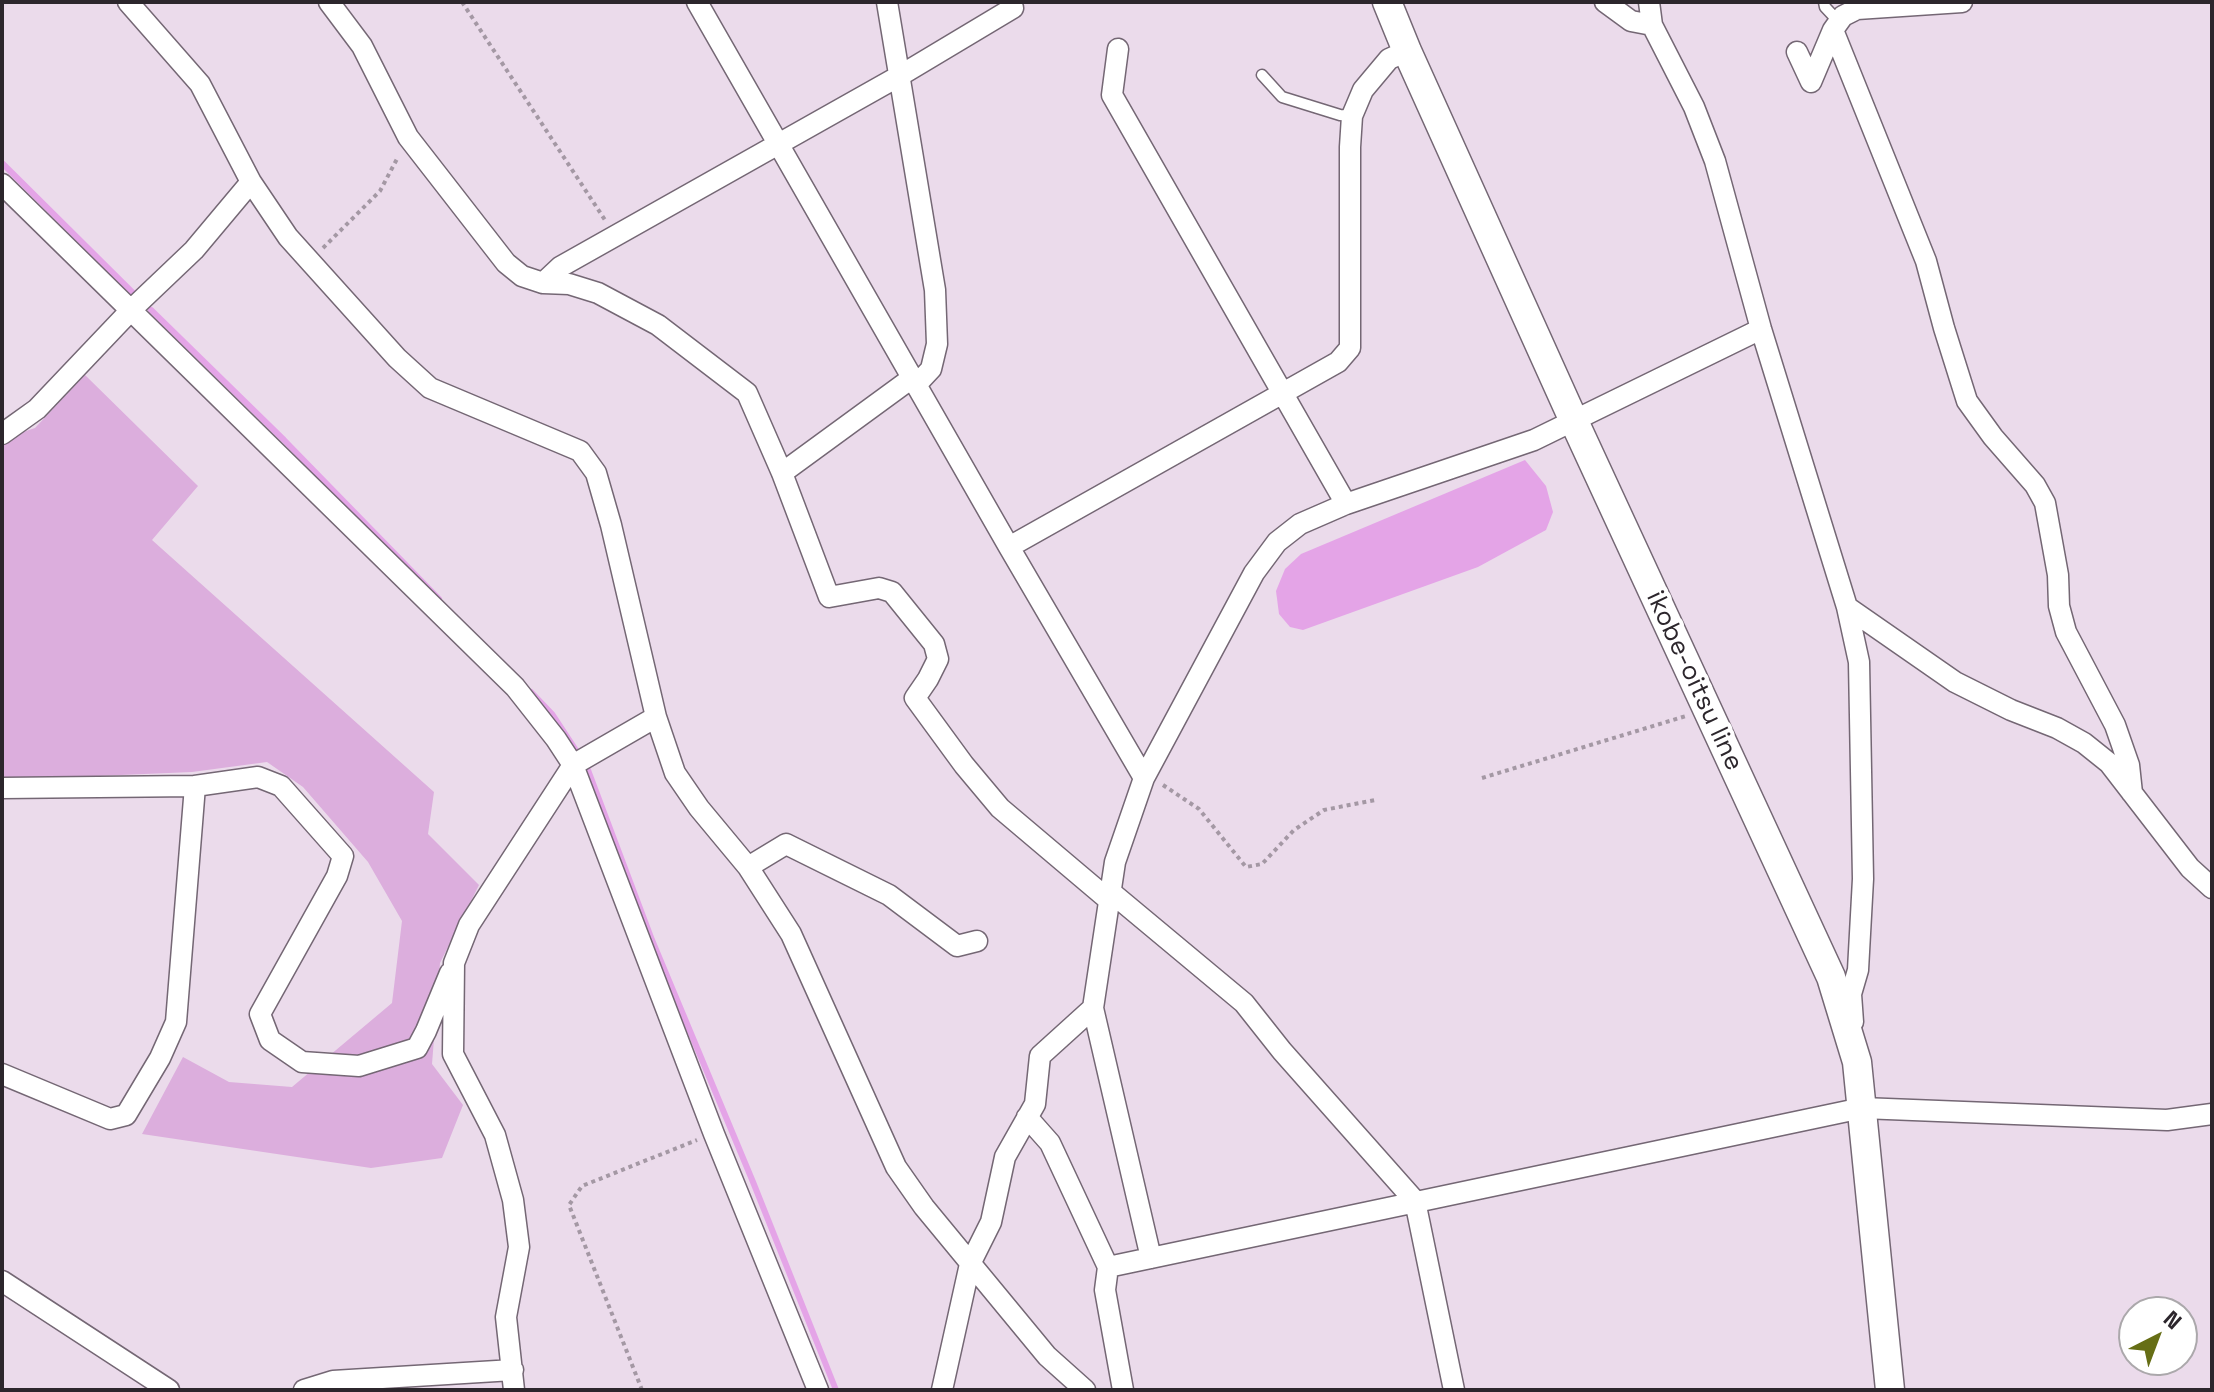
<!DOCTYPE html>
<html>
<head>
<meta charset="utf-8">
<style>
	body { margin:0 }
	#map { position:relative; width:2214px; height:1392px; overflow:hidden; background:#ebdbeb; font-family:"Space Grotesk",sans-serif }
	canvas { display:block }
	.frame { position:absolute; inset:0; border:4px solid #2c262c; pointer-events:none }
	.north { position:absolute; left:2118px; top:1296px; width:80px; height:80px; box-sizing:border-box; background:#fff; border:2px solid #aba8ab; border-radius:50%; rotate:42deg; font-size:22px; font-weight:700; line-height:32px; text-align:center; color:#2c262c }
	.north::after { content:''; display:block; margin:auto; width:28px; height:36px; background:#666e15; clip-path:polygon(50% 0,100% 100%,50% 72%,0 100%) }
</style>
</head>
<body>
<div id="map">
<canvas width="2214" height="1392"></canvas>
<div class="frame"></div>
<div class="north">N</div>
</div>
<script>
const ctx = document.querySelector('canvas').getContext('2d');
ctx.lineJoin = 'round';
function fillPath(path, color) { ctx.fillStyle = color; ctx.fill(path, 'evenodd'); }
const toPath = rows => new Path2D(rows.map(r => 'M' + r).join(''));
function stroke(path, color, width, dash) { ctx.strokeStyle = color; ctx.lineWidth = width; ctx.lineCap = dash ? 'butt' : 'round'; ctx.setLineDash(dash || []); ctx.stroke(path); }
function write(font, color, halo, rows, align = 'center') {
  ctx.font = font + ' "Space Grotesk",sans-serif'; ctx.lineWidth = 8; ctx.setLineDash([]); ctx.textBaseline = 'middle'; ctx.strokeStyle = halo; ctx.fillStyle = color; for (const [text, x, y, turn = 0] of rows) {
    ctx.save(); ctx.translate(x, y); ctx.rotate((+turn || 0) * Math.PI / 180); ctx.textAlign = isNaN(turn) ? turn : align; if (halo) ctx.strokeText(text, 0, 0); ctx.fillText(text, 0, 0); ctx.restore();
  }
}
const green = toPath([
	[85,375,198,486,152,540,434,792,428,834,479,885,440,963,432,1064,463,1105,442,1158,371,1168,142,1134,183,1057,229,1082,292,1087,392,1003,402,921,368,862,303,787,267,762,192,772,2,780,2,439,35,428]
]);
const water = toPath([
	[1525,460,1546,486,1553,512,1546,530,1478,567,1303,630,1290,627,1279,614,1276,591,1285,569,1301,554]
]);
const stream = toPath([
	[2,163,133,293],
	[151,310,284,440,439,599],
	[531,692,552,714,575,749],
	[588,770,652,940,753,1182,836,1390]
]);
const path = toPath([
	[462,2,605,220],
	[323,248,380,191,398,157],
	[1482,778,1686,716],
	[1163,785,1199,809,1246,867,1262,864,1294,830,1324,810,1375,800],
	[642,1390,569,1205,582,1186,697,1140]
]);
const service = toPath([
	[1824,2,1825,7,1839,22],
	[1262,75,1282,97,1340,115,1352,116]
]);
const minor = toPath([
	[128,2,200,84,251,182,288,237,397,358,430,388,580,451,596,473,611,525,656,717,675,773,699,808,748,867,791,934,896,1167,924,1207,1047,1356,1085,1390],
	[329,2,362,46,408,137,506,263,522,276,543,283,569,284,598,293,658,325,747,393,782,473,829,597,879,588,892,592,934,644,938,659,928,679,915,698,964,765,1000,808,1110,901],
	[697,2,1009,547,1144,778],
	[887,2,935,290,937,344,931,369,916,385],
	[1605,2,1631,21,1652,25],
	[1649,2,1652,25,1694,107,1715,161,1761,329,1847,607,1859,662,1863,879,1858,970,1851,994,1853,1022],
	[1833,30,1926,261,1944,328,1967,401,1993,437,2035,485,2045,503,2058,575,2059,606,2066,632,2115,725,2129,765,2132,793],
	[1118,49,1112,95,1346,504],
	[1797,52,1811,82,1833,30,1843,16,1857,9,1962,2],
	[2,184,515,687,556,739,573,765,714,1134,818,1390],
	[543,283,560,267,901,75,1013,8],
	[2,434,37,409,132,309,194,250,251,182],
	[782,473,912,378],
	[1009,547,1338,362,1350,348,1350,147,1352,116,1363,90,1389,59,1407,51],
	[1847,607,1955,682,2011,710,2057,728,2084,743,2109,763,2190,868,2212,888],
	[195,786,258,777,281,786,343,856,337,876,260,1014,270,1040,302,1062,359,1066,417,1048,426,1031,450,973],
	[2,788,195,786,176,1022,160,1058,126,1115,110,1119,2,1074],
	[748,867,786,844,889,895,957,946,977,941],
	[1112,893,1244,1003,1282,1051,1415,1201,1454,1390],
	[1093,1008,1151,1258],
	[1027,1117,1050,1143,1108,1267],
	[2,1281,169,1390],
	[304,1390,333,1381,513,1370],
	[514,1390,506,1317,519,1247,513,1200,495,1135,453,1054,454,963,469,925,573,765,656,717],
	[942,1390,970,1264,991,1222,1005,1157,1035,1104,1040,1056,1093,1008,1115,862,1144,778,1254,573,1277,542,1300,524,1346,504,1534,440,1761,329],
	[1123,1390,1105,1290,1108,1267,1862,1108,2167,1120,2212,1114]
]);
const secondary = toPath([
	[1387,2,1407,51,1573,419,1831,977,1857,1062,1890,1390]
]);
const streetNames = [
	["ikobe-oitsu line",1694,681,65]
];
fillPath(green, '#dcaedd');
fillPath(water, '#e4a4e7');
stroke(stream, '#e4a4e7', 6);
stroke(service, '#746774', 13);
stroke(minor, '#746774', 23);
stroke(secondary, '#746774', 31);
stroke(path, '#a498a4', 4, [4, 4]);
stroke(service, '#fff', 10);
stroke(minor, '#fff', 20);
stroke(secondary, '#fff', 28);
write('26px', '#2c262c', '#fff', streetNames);
</script>
</body>
</html>
